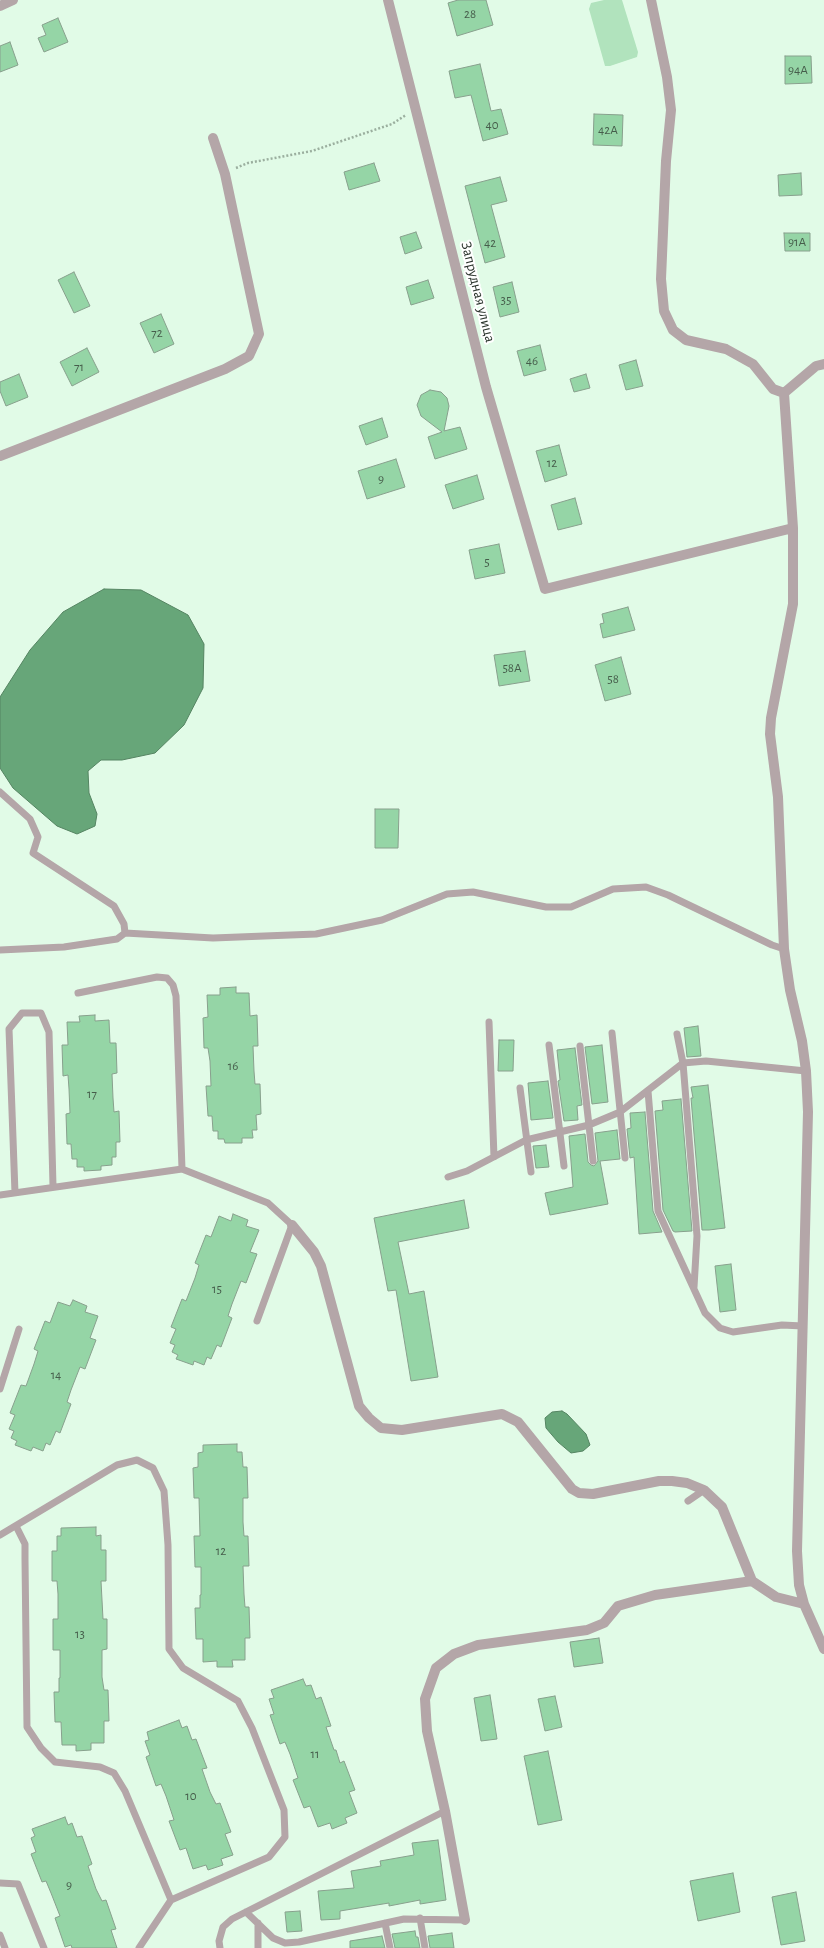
<!DOCTYPE html>
<html>
<head>
<meta charset="utf-8">
<style>
	body { margin:0 }
	canvas { display:block; background:#e1fbe7 }
</style>
</head>
<body>
<canvas width="824" height="1948"></canvas>
<script>
const ctx = document.querySelector('canvas').getContext('2d');
ctx.lineJoin = 'round';
function fillPath(path, color) { ctx.fillStyle = color; ctx.fill(path, 'evenodd'); }
const toPath = rows => new Path2D(rows.map(r => 'M' + r).join(''));
function stroke(path, color, width, dash) { ctx.strokeStyle = color; ctx.lineWidth = width; ctx.lineCap = dash ? 'butt' : 'round'; ctx.setLineDash(dash || []); ctx.stroke(path); }
function write(font, color, halo, rows, align = 'center') {
  ctx.font = font + ' "Alegreya Sans",sans-serif'; ctx.lineWidth = 4; ctx.setLineDash([]); ctx.textBaseline = 'middle'; ctx.strokeStyle = halo; ctx.fillStyle = color; for (const [text, x, y, turn = 0] of rows) {
    ctx.save(); ctx.translate(x, y); ctx.rotate((+turn || 0) * Math.PI / 180); ctx.textAlign = isNaN(turn) ? turn : align; if (halo) ctx.strokeText(text, 0, 0); ctx.fillText(text, 0, 0); ctx.restore();
  }
}
const green = toPath([
	[604,0,622,0,638,52,637,57,610,66,605,66,589,9,591,3]
]);
const water = toPath([
	[104,589,141,590,188,615,204,644,203,688,184,725,155,753,122,760,101,760,88,771,89,793,97,814,95,826,77,834,57,826,13,788,0,768,0,697,30,650,63,612,104,589],
	[562,1411,567,1414,586,1434,590,1445,583,1451,571,1453,558,1442,546,1428,545,1418,552,1412,562,1411]
]);
const building = toPath([
	[458,0,486,0,493,25,457,36,448,3,458,0],
	[58,18,68,42,44,52,38,38,46,35,42,25,58,18],
	[10,42,18,65,0,72,0,46,10,42],
	[785,56,811,56,812,83,785,84,785,56],
	[480,64,491,111,501,109,508,134,483,141,471,95,455,98,449,71,480,64],
	[594,114,623,115,622,146,593,145,594,114],
	[374,163,380,181,349,190,344,172,374,163],
	[801,173,802,195,779,196,778,175,801,173],
	[500,177,507,201,491,205,505,257,485,263,465,186,500,177],
	[416,232,422,248,405,254,400,237,416,232],
	[784,233,810,233,810,251,785,251,784,233],
	[74,272,90,306,74,313,58,280,74,272],
	[428,280,434,298,411,305,406,287,428,280],
	[512,282,519,312,500,317,493,287,512,282],
	[161,314,174,344,154,353,140,323,161,314],
	[540,345,546,370,524,376,517,351,540,345],
	[87,348,99,372,72,386,60,362,87,348],
	[636,360,643,386,626,390,619,365,636,360],
	[19,374,28,397,6,406,0,391,0,382,19,374],
	[586,374,590,388,574,392,570,379,586,374],
	[430,390,441,392,447,398,449,406,444,431,460,427,467,449,435,459,428,437,442,432,421,416,417,405,421,395,430,390],
	[382,418,388,437,366,445,359,426,382,418],
	[559,445,567,475,545,482,536,451,559,445],
	[396,459,405,487,367,499,358,471,396,459],
	[477,475,484,499,453,509,445,485,477,475],
	[575,498,582,524,558,530,551,505,575,498],
	[499,544,505,573,475,579,469,550,499,544],
	[628,607,635,630,603,638,600,624,604,623,602,614,628,607],
	[525,651,530,681,499,686,494,655,525,651],
	[621,657,631,694,605,701,595,665,621,657],
	[375,809,399,809,398,848,375,848,375,809],
	[236,987,236,993,249,993,250,1016,257,1015,258,1046,253,1046,254,1071,255,1084,260,1084,261,1114,256,1115,257,1130,252,1130,253,1138,242,1138,242,1143,225,1143,224,1139,218,1139,218,1131,213,1131,212,1116,208,1116,206,1086,211,1086,210,1061,208,1048,204,1048,203,1018,208,1017,207,995,220,995,220,988,236,987],
	[95,1015,95,1021,109,1020,110,1043,116,1043,117,1073,112,1074,113,1098,114,1112,119,1111,120,1142,116,1142,116,1157,112,1157,112,1165,101,1166,101,1170,84,1171,84,1167,77,1167,77,1159,72,1159,71,1144,67,1144,66,1114,70,1113,69,1089,68,1075,63,1076,62,1045,68,1045,67,1022,80,1022,79,1016,95,1015],
	[698,1026,701,1056,687,1057,684,1028,698,1026],
	[499,1040,514,1040,513,1071,498,1071,499,1040],
	[602,1045,608,1102,592,1104,585,1047,602,1045],
	[575,1048,582,1105,577,1106,578,1120,564,1121,558,1081,560,1080,557,1050,575,1048],
	[548,1081,553,1118,531,1120,528,1083,548,1081],
	[708,1085,725,1228,709,1230,702,1230,691,1098,693,1098,691,1087,708,1085],
	[681,1099,692,1231,675,1232,673,1231,663,1210,655,1111,663,1110,662,1101,681,1099],
	[645,1112,653,1211,662,1232,639,1234,634,1157,630,1158,627,1129,631,1128,630,1113,645,1112],
	[617,1130,620,1159,600,1161,608,1204,550,1215,545,1193,573,1187,569,1136,585,1134,588,1162,591,1165,594,1166,598,1161,595,1133,617,1130],
	[546,1145,549,1167,536,1168,533,1146,546,1145],
	[464,1200,469,1228,398,1242,409,1294,424,1291,438,1377,411,1381,396,1290,388,1291,374,1218,464,1200],
	[233,1214,248,1220,246,1226,259,1230,250,1252,257,1254,246,1283,241,1281,232,1304,228,1316,232,1318,221,1347,217,1345,211,1359,207,1357,204,1365,194,1361,193,1365,176,1359,178,1355,172,1352,175,1345,170,1343,176,1329,171,1327,182,1299,186,1301,195,1278,199,1265,195,1263,206,1235,211,1237,219,1216,231,1221,233,1214],
	[731,1264,736,1310,720,1312,715,1266,731,1264],
	[73,1300,87,1306,85,1312,98,1316,90,1338,96,1340,85,1369,80,1367,71,1390,67,1402,71,1404,60,1433,56,1431,50,1445,46,1443,43,1451,33,1447,31,1451,15,1445,17,1441,11,1438,14,1431,9,1429,15,1415,10,1413,21,1385,26,1386,34,1364,38,1351,34,1349,45,1321,50,1323,58,1302,70,1306,73,1300],
	[237,1444,237,1452,242,1452,243,1467,247,1467,248,1498,243,1498,243,1522,244,1536,248,1536,249,1566,243,1566,244,1594,245,1607,249,1607,250,1638,245,1638,245,1660,232,1660,233,1667,217,1667,217,1661,203,1662,203,1639,196,1639,195,1608,200,1608,200,1595,201,1595,201,1567,195,1567,194,1536,200,1536,199,1498,194,1498,193,1468,198,1467,198,1453,203,1452,203,1445,237,1444],
	[96,1527,96,1536,101,1535,101,1550,106,1550,106,1581,101,1581,103,1619,107,1619,107,1649,102,1650,102,1677,104,1690,108,1690,109,1721,104,1721,104,1743,91,1743,91,1750,76,1751,76,1745,62,1745,61,1722,55,1722,54,1692,59,1692,59,1678,60,1678,60,1650,53,1650,53,1619,58,1619,58,1594,57,1581,52,1581,52,1551,57,1551,57,1536,61,1536,61,1528,96,1527],
	[599,1638,603,1663,574,1667,570,1642,599,1638],
	[303,1679,306,1686,311,1685,316,1699,321,1697,331,1726,326,1727,334,1750,336,1750,340,1763,344,1761,355,1790,349,1792,357,1813,345,1818,347,1823,332,1829,330,1823,318,1827,310,1806,304,1808,293,1780,298,1778,290,1754,285,1742,280,1744,270,1715,274,1714,269,1699,274,1698,271,1690,303,1679],
	[490,1695,497,1739,481,1741,474,1698,490,1695],
	[555,1696,562,1727,545,1731,538,1699,555,1696],
	[179,1720,182,1728,187,1726,192,1740,196,1739,207,1768,202,1769,210,1792,216,1804,220,1803,231,1832,225,1834,233,1855,221,1859,223,1865,208,1870,206,1865,193,1869,186,1848,180,1850,169,1821,174,1820,166,1796,161,1784,156,1786,146,1757,150,1755,145,1741,149,1740,147,1732,179,1720],
	[548,1751,562,1820,538,1825,524,1756,548,1751],
	[65,1817,68,1825,72,1823,77,1837,82,1836,92,1864,88,1866,96,1889,102,1901,106,1900,116,1929,111,1930,117,1948,72,1948,71,1945,65,1947,55,1918,60,1916,51,1893,46,1881,42,1882,31,1854,36,1852,31,1838,35,1836,32,1829,65,1817],
	[438,1840,446,1900,420,1904,420,1900,389,1906,389,1903,340,1911,340,1919,321,1920,318,1891,354,1888,351,1871,381,1866,380,1861,414,1855,412,1843,438,1840],
	[733,1873,740,1912,698,1921,690,1881,733,1873],
	[796,1892,805,1941,781,1945,772,1897,796,1892],
	[300,1911,302,1931,287,1932,285,1912,300,1911],
	[415,1931,416,1937,418,1937,420,1948,395,1948,392,1934,415,1931],
	[452,1933,454,1948,430,1948,428,1936,452,1933],
	[382,1936,385,1948,350,1948,350,1941,382,1936]
]);
const path = toPath([
	[236,168,248,163,312,151,392,124,406,115]
]);
const lane = toPath([
	[0,792,30,819,38,837,33,853,114,906,124,924,125,933,117,939,64,947,0,950],
	[125,933,213,938,316,934,382,920,447,894,473,892,546,907,571,907,613,889,646,887,668,895,772,945,784,949],
	[78,993,157,977,167,978,173,985,176,996,182,1169,268,1203,292,1225,257,1321],
	[489,1022,494,1157],
	[612,1033,625,1158],
	[677,1034,683,1063,697,1236,694,1287],
	[549,1045,564,1166],
	[580,1046,593,1161],
	[520,1088,531,1172],
	[648,1091,658,1211,705,1313,720,1328,733,1332,782,1325,803,1326],
	[448,1177,467,1171,526,1140,589,1125,620,1112,683,1063,706,1061,806,1071],
	[15,1193,9,1029,22,1013,41,1013,49,1032,53,1186],
	[0,1195,182,1169],
	[0,1389,19,1329],
	[688,1501,704,1490],
	[16,1526,25,1544,25,1559,27,1727,41,1748,55,1762,100,1767,114,1773,125,1791,171,1900],
	[0,1535,117,1465,137,1460,153,1468,164,1491,168,1545,169,1649,183,1668,238,1701,252,1728,284,1810,285,1837,269,1857,171,1900,139,1948],
	[0,1883,18,1884,44,1948],
	[246,1912,273,1938,285,1943,299,1942,404,1919,465,1920],
	[420,1918,425,1948],
	[258,1923,258,1948],
	[385,1923,390,1948],
	[0,1935,5,1948],
	[220,1948,219,1941,223,1927,232,1919,445,1811]
]);
const street = toPath([
	[388,0,486,387,545,589,793,528],
	[651,0,667,77,671,110,666,161,661,279,664,311,673,330,686,340,726,349,753,364,773,389,784,393],
	[0,6,13,0],
	[784,393,793,528,793,604,771,718,770,734,778,797,784,949,790,990,802,1041,806,1071,808,1112,797,1551,799,1585,804,1604,824,1649],
	[784,393,816,366,824,364],
	[0,456,225,369,249,356,259,334,225,174,213,138],
	[292,1225,314,1252,321,1266,359,1406,369,1418,381,1428,402,1430,502,1414,518,1422,572,1489,579,1493,593,1494,659,1481,672,1481,687,1483,704,1490,722,1507,752,1581,776,1597,804,1604],
	[465,1920,445,1811,427,1731,425,1699,436,1668,454,1654,478,1645,587,1630,604,1623,618,1606,655,1595,752,1581]
]);
const numberNames = [
	["28",470,14],
	["94А",798,70],
	["40",492,125],
	["42А",608,130],
	["91А",797,242],
	["42",490,243],
	["35",506,300],
	["72",157,333],
	["46",532,361],
	["71",79,367],
	["12",552,463],
	["9",381,479],
	["5",487,562],
	["58А",512,668],
	["58",613,679],
	["16",233,1066],
	["17",92,1094],
	["15",217,1289],
	["14",56,1375],
	["12",221,1551],
	["13",80,1634],
	["11",315,1754],
	["10",191,1796],
	["9",69,1885]
];
const streetNames = [
	["Запрудная улица",478,292,76]
];
fillPath(green, '#b1e3bd');
fillPath(water, '#67a679');
stroke(water, '#558462', 1);
fillPath(building, '#95d5a6');
stroke(building, '#88a08d', 1);
stroke(path, '#9baf9f', 2.5, [2, 2]);
stroke(lane, '#b4a6a8', 7);
stroke(street, '#b4a6a8', 10);
write('13px', '#465d4b', null, numberNames);
write('15px', '#2b352d', '#fff', streetNames);
</script>
</body>
</html>
